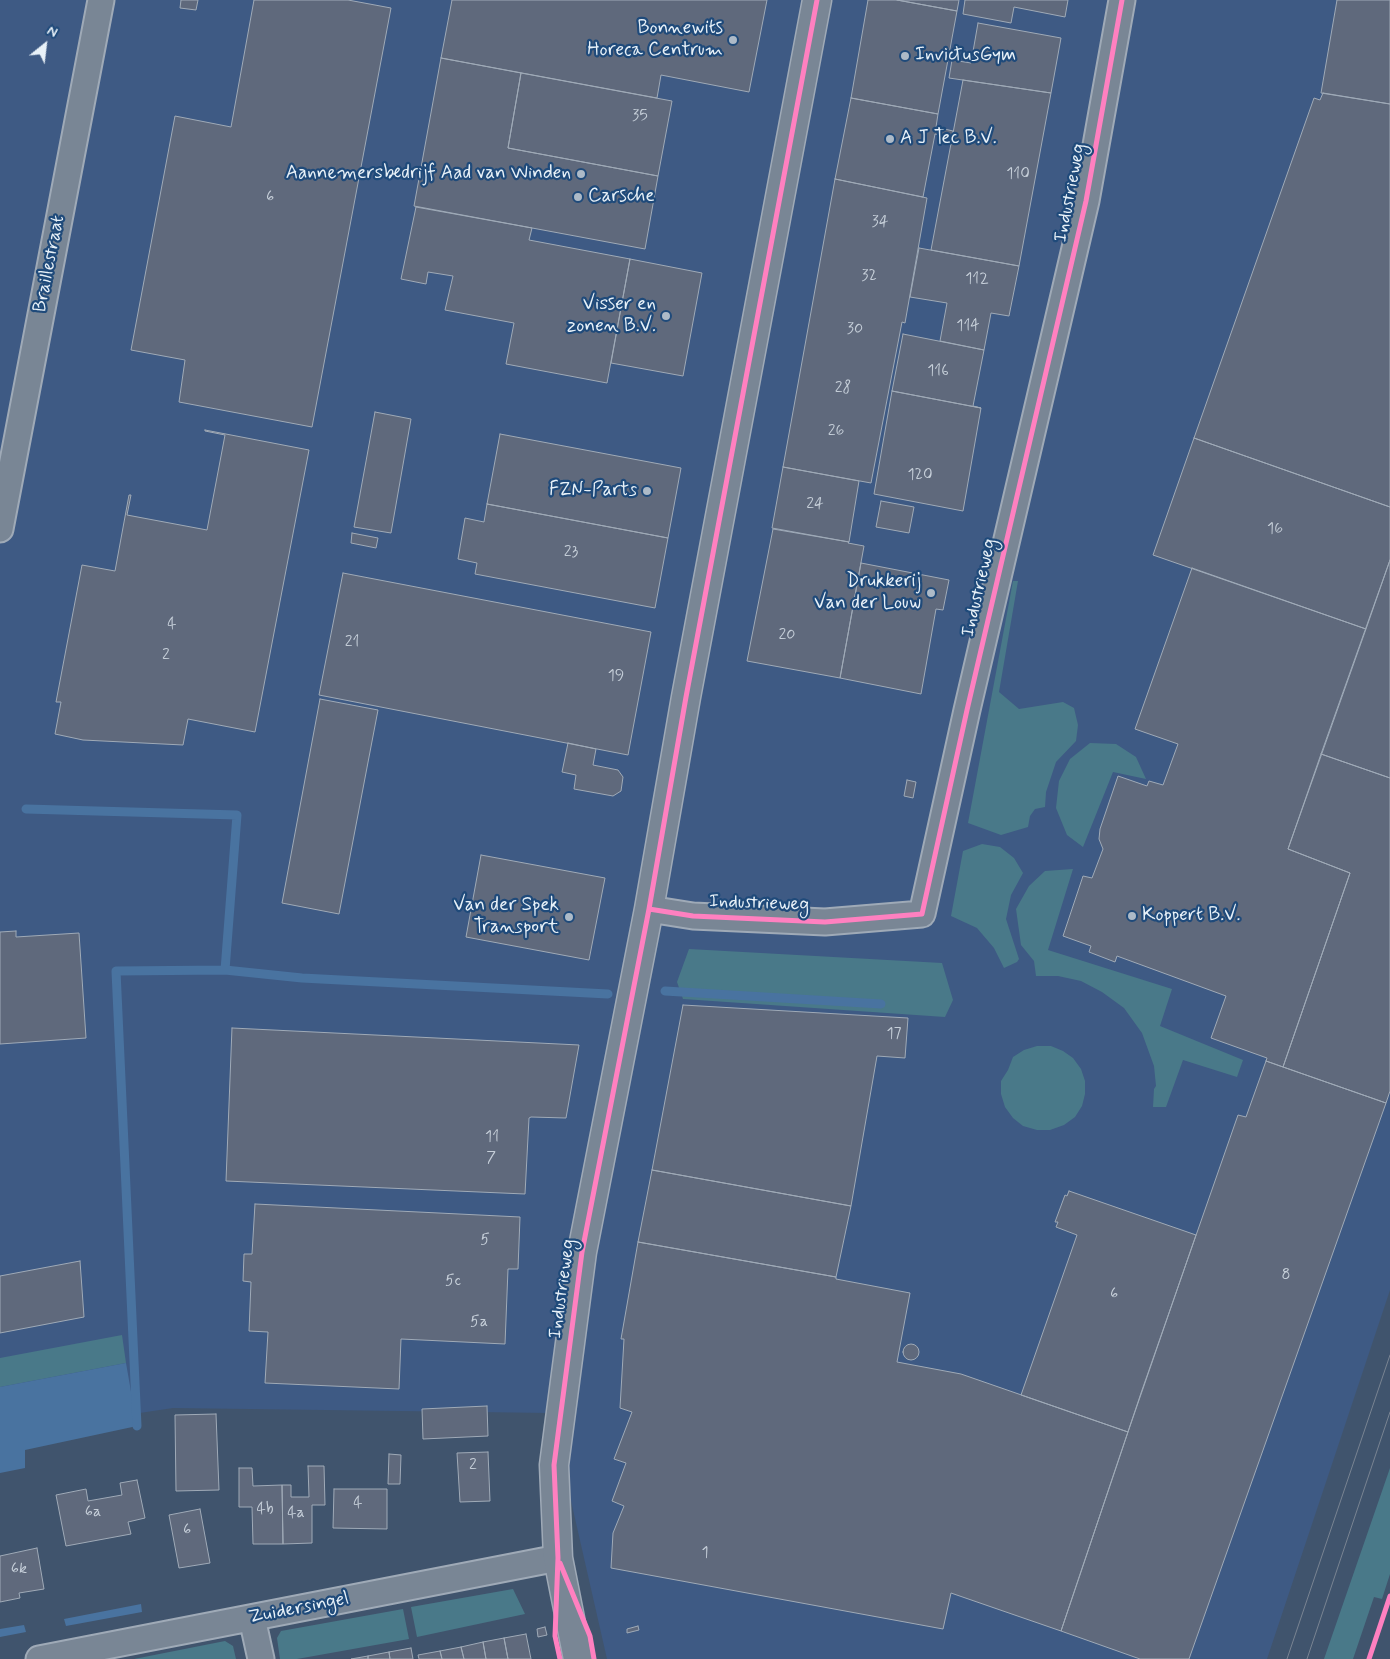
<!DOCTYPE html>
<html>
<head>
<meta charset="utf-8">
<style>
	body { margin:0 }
	#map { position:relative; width:1390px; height:1659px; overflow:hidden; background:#40546d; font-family:Mynerve,sans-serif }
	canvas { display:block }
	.north { position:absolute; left:20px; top:20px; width:50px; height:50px; -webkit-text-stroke:4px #1f4a7a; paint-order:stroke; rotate:29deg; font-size:14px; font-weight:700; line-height:20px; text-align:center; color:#e8f1f8 }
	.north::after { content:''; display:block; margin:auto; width:18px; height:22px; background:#e8f1f8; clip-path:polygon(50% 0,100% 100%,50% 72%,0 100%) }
</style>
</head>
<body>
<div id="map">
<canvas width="1390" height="1659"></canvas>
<div class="north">N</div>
</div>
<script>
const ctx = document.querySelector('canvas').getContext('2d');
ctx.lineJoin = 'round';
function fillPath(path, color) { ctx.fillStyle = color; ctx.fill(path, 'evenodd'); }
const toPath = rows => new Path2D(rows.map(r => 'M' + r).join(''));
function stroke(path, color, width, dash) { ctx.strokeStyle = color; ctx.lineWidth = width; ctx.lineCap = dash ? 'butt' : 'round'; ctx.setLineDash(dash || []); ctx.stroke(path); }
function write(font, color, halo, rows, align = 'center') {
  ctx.font = font + ' Mynerve,sans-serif'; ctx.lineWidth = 4.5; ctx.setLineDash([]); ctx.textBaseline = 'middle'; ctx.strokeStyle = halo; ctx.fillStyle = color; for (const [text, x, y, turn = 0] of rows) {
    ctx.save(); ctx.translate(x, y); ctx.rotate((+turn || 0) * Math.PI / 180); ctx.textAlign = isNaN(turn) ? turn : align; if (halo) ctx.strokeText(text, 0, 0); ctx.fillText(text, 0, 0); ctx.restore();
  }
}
const built = toPath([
	[0,0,1390,0,1390,1290,1267,1659,607,1659,551,1413,173,1408,0,1434]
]);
const green = toPath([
	[1013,581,1018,581,999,692,1019,709,1063,702,1074,708,1078,725,1076,741,1056,762,1046,792,1045,807,1035,809,1030,816,1028,827,1001,835,968,823],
	[1090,743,1116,744,1136,757,1146,779,1113,772,1083,847,1067,835,1056,808,1059,781,1070,759],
	[982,844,1000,847,1014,858,1023,873,1011,895,1006,919,1019,959,1017,962,1004,968,994,948,977,928,951,916,963,851],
	[1073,869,1048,950,1172,989,1160,1026,1243,1060,1237,1077,1183,1060,1166,1107,1153,1107,1154,1089,1156,1086,1154,1066,1142,1033,1124,1008,1102,992,1081,981,1058,976,1036,976,1034,961,1021,945,1016,909,1029,886,1045,871],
	[689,949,942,963,953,1000,945,1017,683,999,677,982],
	[1037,1046,1051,1046,1063,1051,1073,1058,1081,1069,1085,1081,1085,1094,1082,1106,1075,1117,1064,1125,1050,1130,1037,1130,1023,1126,1013,1118,1005,1107,1001,1094,1001,1081,1008,1070,1013,1057,1024,1050],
	[122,1335,126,1363,0,1387,0,1358],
	[1390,1468,1390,1574,1382,1599,1374,1597,1353,1659,1324,1659],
	[513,1589,525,1614,417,1637,411,1607],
	[403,1609,409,1639,297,1659,280,1659,277,1638,281,1631],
	[225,1641,233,1646,236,1659,134,1659]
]);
const water = toPath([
	[126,1363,137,1426,25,1450,25,1468,0,1473,0,1387],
	[141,1604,142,1612,66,1626,64,1619],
	[24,1625,26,1632,0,1637,0,1629]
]);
const stream = toPath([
	[26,809,237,815,225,970],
	[665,991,881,1004],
	[137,1426,116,971,225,970,302,978,608,994]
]);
const building = toPath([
	[181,0,198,0,196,10,180,8,181,0],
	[254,0,348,0,391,8,312,427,179,402,185,360,131,350,175,116,231,127,254,0],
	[452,0,767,0,749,92,661,75,657,98,441,58,452,0],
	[868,0,897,0,957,11,938,114,851,98,868,0],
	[897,0,959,0,957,11,897,0],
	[965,0,1068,0,1065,17,1014,7,1011,23,963,14,965,0],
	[1337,0,1390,0,1390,104,1321,93,1337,0],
	[978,23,1061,38,1051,93,949,78,952,60,971,63,978,23],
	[441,58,521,73,508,148,658,176,645,249,414,206,441,58],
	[521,73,672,101,658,176,508,148,521,73],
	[963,80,1051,93,1019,266,931,250,963,80],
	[1323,93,1390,104,1390,507,1194,438,1314,98,1320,100,1323,93],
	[851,98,938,114,936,127,953,131,952,138,935,134,923,197,835,179,851,98],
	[835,179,927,198,905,323,902,322,871,483,783,467,835,179],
	[416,207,532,228,529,240,630,259,607,383,506,364,514,323,445,310,453,276,428,272,426,284,401,279,416,207],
	[919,248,1019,266,1009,316,991,313,984,350,940,341,947,303,910,297,919,248],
	[630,259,702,273,683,376,611,363,630,259],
	[903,334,984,350,973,406,981,408,892,391,903,334],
	[892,391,981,408,963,511,874,494,892,391],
	[375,412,411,419,391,533,354,527,375,412],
	[205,430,309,450,255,732,188,719,183,745,83,740,55,734,61,702,56,702,82,565,115,571,129,495,131,495,127,515,207,530,225,435,205,431,205,430],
	[500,434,681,468,668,538,487,504,500,434],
	[1194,438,1390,507,1390,560,1366,629,1153,555,1194,438],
	[783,467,859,481,849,542,772,528,783,467],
	[881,501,914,507,909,533,876,527,881,501],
	[487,504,668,538,655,608,475,574,477,563,458,559,465,518,484,522,487,504],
	[773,529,849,542,848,543,864,546,840,678,747,661,773,529],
	[352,533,378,538,376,548,351,543,352,533],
	[1390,560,1390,778,1321,754,1390,560],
	[861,563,949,580,943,610,936,609,921,694,840,678,861,563],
	[1192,568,1366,629,1288,849,1350,873,1283,1067,1266,1061,1267,1058,1211,1038,1226,996,1117,956,1115,962,1089,952,1091,946,1063,936,1083,876,1092,878,1103,849,1099,839,1100,829,1118,776,1147,786,1149,781,1163,785,1178,744,1135,729,1192,568],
	[343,573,651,632,628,755,319,695,343,573],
	[320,699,378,710,339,914,282,903,320,699],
	[568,743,596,749,593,765,618,770,623,777,621,791,613,796,574,789,576,775,562,772,568,743],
	[1321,754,1390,778,1390,1091,1386,1103,1283,1067,1350,873,1288,849,1321,754],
	[907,780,916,782,913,798,904,796,907,780],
	[481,855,605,878,589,960,466,937,481,855],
	[16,931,16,937,79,933,86,1038,0,1044,0,932,16,931],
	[683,1005,908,1018,905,1058,877,1056,851,1206,652,1170,683,1005],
	[232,1028,579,1045,566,1118,531,1117,529,1118,525,1194,226,1181,232,1028],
	[1266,1061,1386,1103,1189,1659,1140,1659,1061,1631,1141,1393,1238,1115,1246,1117,1266,1061],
	[652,1170,851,1206,836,1277,638,1242,652,1170],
	[1069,1191,1196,1235,1128,1432,1021,1395,1077,1235,1056,1227,1058,1222,1055,1222,1065,1195,1067,1196,1069,1191],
	[255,1204,520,1217,518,1269,508,1269,505,1344,401,1339,399,1389,265,1383,268,1332,249,1331,251,1282,243,1281,244,1254,252,1254,255,1204],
	[638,1242,836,1277,836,1279,910,1293,897,1362,961,1374,1128,1432,1061,1631,951,1593,943,1629,611,1568,613,1533,624,1506,612,1501,626,1463,614,1459,632,1412,620,1408,624,1339,621,1339,638,1242],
	[80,1261,84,1317,0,1333,0,1276,80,1261],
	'903 1352a8 8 0 1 1 16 0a8 8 0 1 1-16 0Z',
	[487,1406,488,1436,423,1439,422,1409,487,1406],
	[216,1414,219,1490,176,1491,175,1415,216,1414],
	[488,1452,490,1501,460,1502,457,1453,488,1452],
	[389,1454,401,1455,400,1484,388,1484,389,1454],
	[308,1466,324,1466,325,1505,312,1505,312,1543,283,1544,282,1485,291,1485,291,1497,309,1497,308,1466],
	[239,1468,252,1468,253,1486,282,1485,283,1544,253,1544,252,1507,239,1507,239,1468],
	[137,1480,145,1518,128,1522,131,1534,66,1546,56,1495,86,1489,88,1501,122,1495,120,1483,137,1480],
	[334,1489,387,1489,387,1529,333,1528,334,1489],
	[200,1509,210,1563,179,1568,169,1515,200,1509],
	[37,1548,44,1589,19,1593,20,1598,0,1602,0,1556,37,1548],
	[638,1626,639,1630,627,1633,627,1629,638,1626],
	[545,1627,547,1635,538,1637,537,1629,545,1627],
	[526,1634,531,1659,508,1659,504,1638,526,1634],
	[504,1638,508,1659,486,1659,483,1642,504,1638],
	[483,1642,486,1659,464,1659,461,1647,483,1642],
	[461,1647,464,1659,442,1659,440,1651,461,1647],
	[411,1648,413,1659,390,1659,389,1652,411,1648],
	[440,1651,442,1659,419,1659,418,1655,440,1651],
	[389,1652,390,1659,368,1659,368,1656,389,1652],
	[368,1656,368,1659,351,1659,368,1656]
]);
const minor = toPath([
	[0,529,101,0],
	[649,909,693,916,825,922,922,914,967,710,1086,201,1122,0],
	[252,1618,261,1659],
	[39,1659,558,1558]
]);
const tertiary = toPath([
	[578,1659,558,1558,554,1465,582,1252,649,909,686,697,817,0]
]);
const tram = toPath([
	[1287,1659,1390,1355],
	[1307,1659,1390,1412]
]);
const cycleway = toPath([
	[649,909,693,916,825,922,922,914,967,710,1086,201,1122,0],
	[560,1563,590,1636,594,1659],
	[560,1659,555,1636,558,1558,554,1465,582,1252,649,909,686,697,817,0],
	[1369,1659,1390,1596]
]);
const markers = [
	[733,40,5,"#adbac7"],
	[905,56,5,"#adbac7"],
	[890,139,5,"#adbac7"],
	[581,174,5,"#adbac7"],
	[578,197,5,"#adbac7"],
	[666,316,5,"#adbac7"],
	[647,491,5,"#adbac7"],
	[931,593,5,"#adbac7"],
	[1132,916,5,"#adbac7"],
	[569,917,5,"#adbac7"]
];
const numberNames = [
	["35",640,117],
	["110",1018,175],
	["6",270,198],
	["34",880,223],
	["32",869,277],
	["112",977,280],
	["114",968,327],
	["30",855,330],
	["116",938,372],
	["28",843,389],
	["26",836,432],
	["120",920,476],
	["24",815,505],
	["16",1275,530],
	["23",571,553],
	["4",172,625],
	["20",787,636],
	["21",352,643],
	["2",166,656],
	["19",616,677],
	["17",894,1035],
	["11",492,1138],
	["7",491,1159],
	["5",485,1241],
	["8",1286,1276],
	["5c",453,1282],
	["6",1114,1295],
	["5a",479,1323],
	["2",473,1466],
	["4",358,1504],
	["4b",265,1510],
	["6a",93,1513],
	["4a",296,1514],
	["6",187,1531],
	["1",705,1554],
	["6k",19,1570]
];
const poiNames = [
	["Bonnewits",723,29],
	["Horeca Centrum",723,51],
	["InvictusGym",915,56,"left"],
	["A J Tec B.V.",900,139,"left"],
	["Aannemersbedrijf Aad van Winden",571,174],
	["Carsche",588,197,"left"],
	["Visser en",656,305],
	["zonen B.V.",656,327],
	["FZN-Parts",637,491],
	["Drukkerij",921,582],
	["Van der Louw",921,604],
	["Van der Spek",559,906],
	["Transport",559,928],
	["Koppert B.V.",1142,916,"left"]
];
const streetNames = [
	["Industrieweg",1071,193,-79],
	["Braillestraat",50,264,-79],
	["Industrieweg",980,588,-77],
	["Industrieweg",759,904,2],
	["Industrieweg",563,1289,-82],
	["Zuidersingel",299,1609,-11]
];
fillPath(built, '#3e5a84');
fillPath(green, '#497989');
fillPath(water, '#4973a0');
stroke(stream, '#4973a0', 9);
fillPath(building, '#5f697c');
stroke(building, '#9faab7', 1);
stroke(minor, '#9faab7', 29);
stroke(tertiary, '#9faab7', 31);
stroke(minor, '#798695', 25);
stroke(tertiary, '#798695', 28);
stroke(tram, '#798492', 1);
stroke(cycleway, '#ff80c0', 5);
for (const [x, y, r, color] of markers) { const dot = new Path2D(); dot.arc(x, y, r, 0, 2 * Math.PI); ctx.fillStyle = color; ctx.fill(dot); stroke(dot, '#1f4a7a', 2); }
write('16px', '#c6cfd9', null, numberNames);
write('19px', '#e8f1f8', '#1f4a7a', poiNames, 'right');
write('19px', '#e8f1f8', '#1f4a7a', streetNames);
</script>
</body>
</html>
